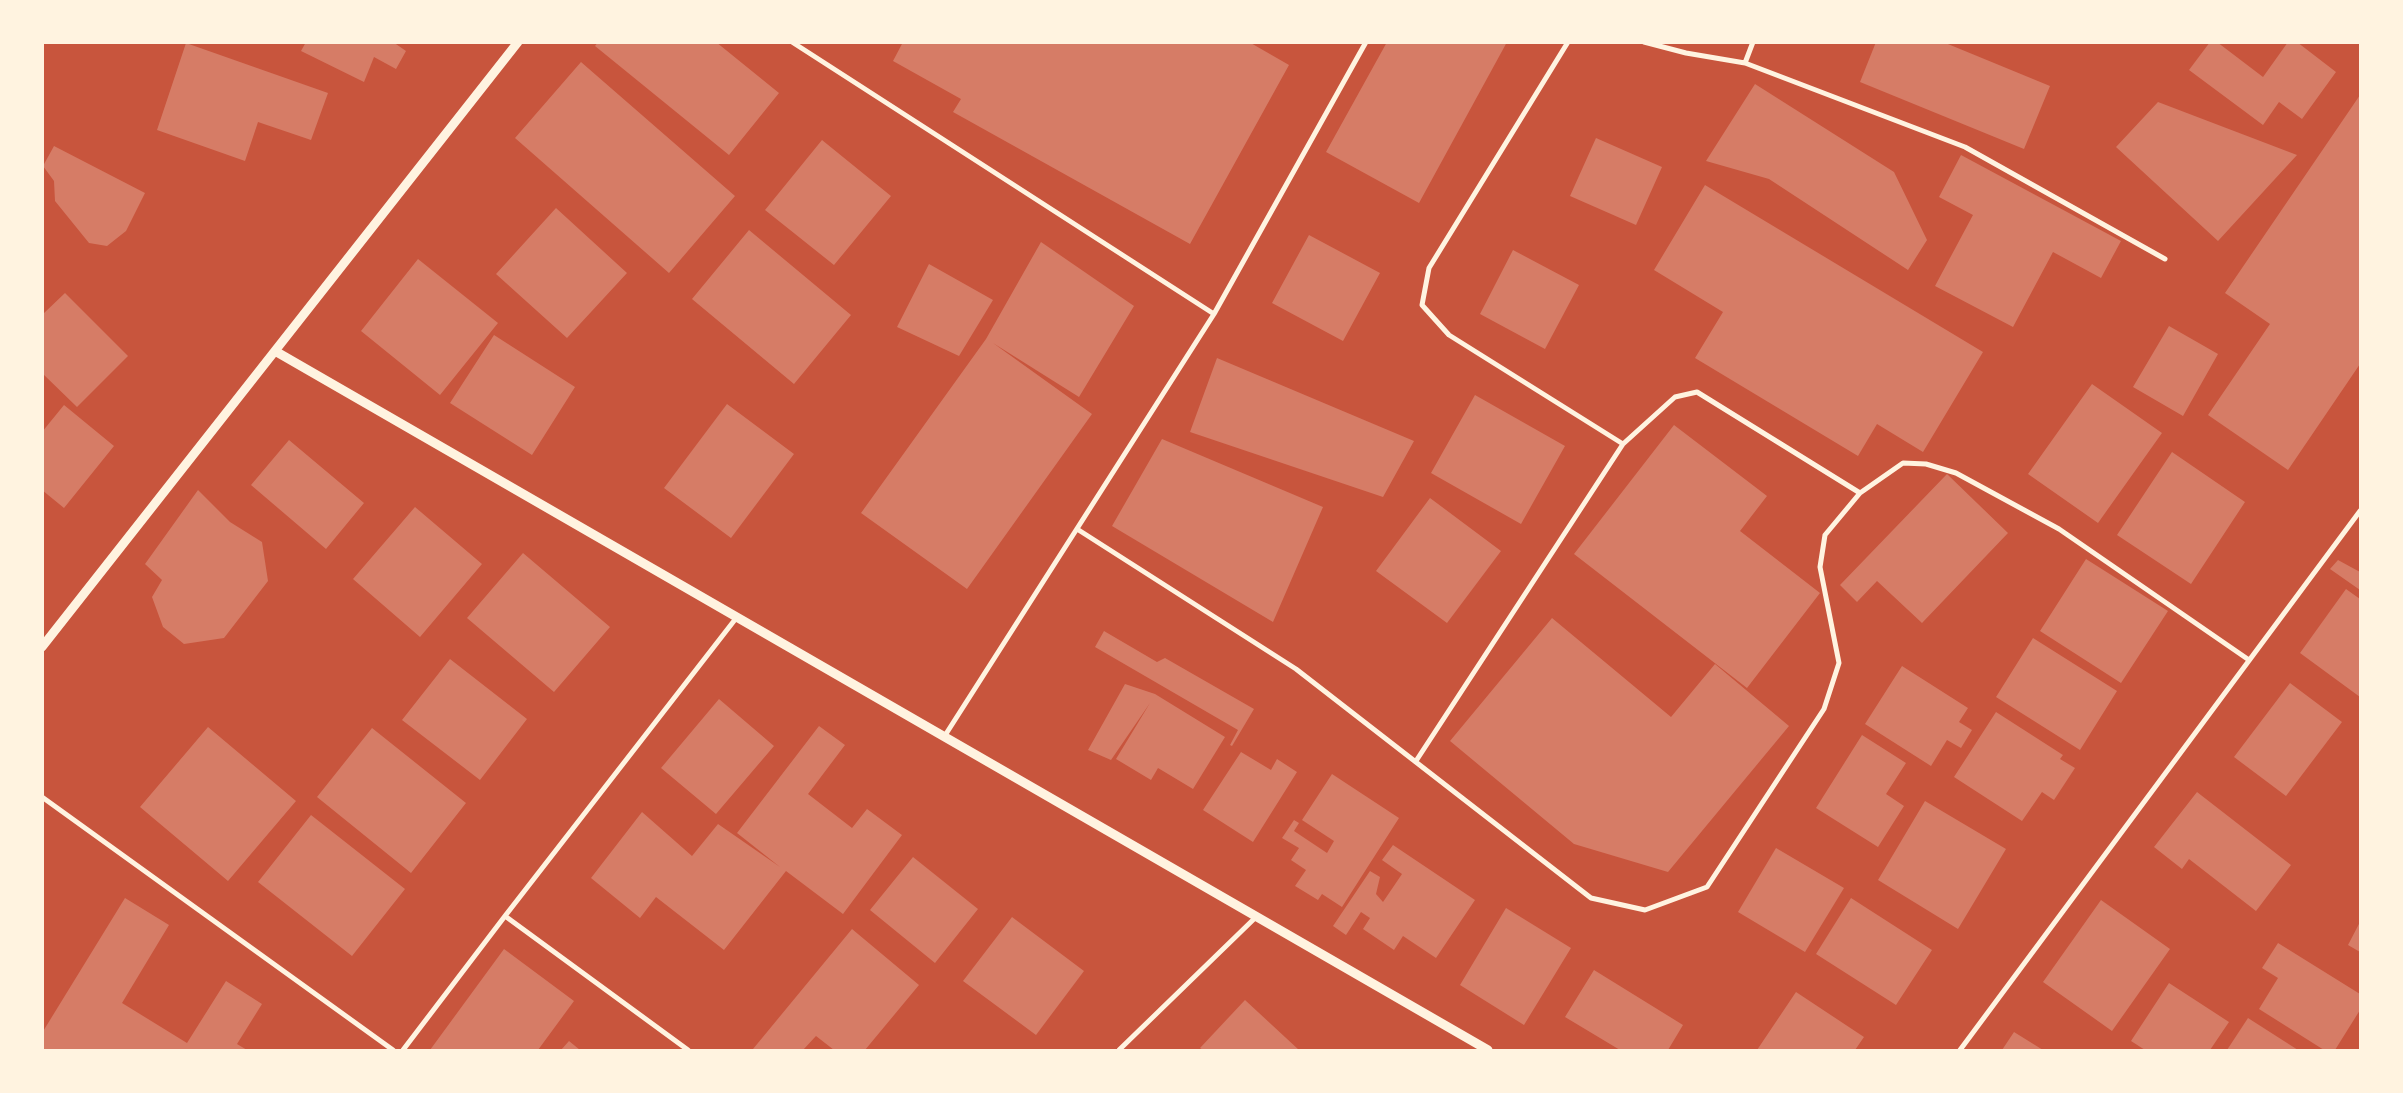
<!DOCTYPE html>
<html>
<head>
<meta charset="utf-8">
<style>
	body { margin:0 }
	#map { position:relative; width:2403px; height:1093px; overflow:hidden; background:#c8553d; font-family:"Zilla Slab",serif }
	canvas { display:block }
	.frame { position:absolute; inset:0; border:44px solid #fff3e0; pointer-events:none }
</style>
</head>
<body>
<div id="map">
<canvas width="2403" height="1093"></canvas>
<div class="frame"></div>
</div>
<script>
const ctx = document.querySelector('canvas').getContext('2d');
ctx.lineJoin = 'round';
function fillPath(path, color) { ctx.fillStyle = color; ctx.fill(path, 'evenodd'); }
const toPath = rows => new Path2D(rows.map(r => 'M' + r).join(''));
function stroke(path, color, width, dash) { ctx.strokeStyle = color; ctx.lineWidth = width; ctx.lineCap = dash ? 'butt' : 'round'; ctx.setLineDash(dash || []); ctx.stroke(path); }
const building = toPath([
	[306,42,393,42,406,51,396,69,374,57,364,82,301,51],
	[598,42,716,42,779,93,729,155,595,46],
	[903,42,1249,42,1289,65,1190,244,953,112,961,99,893,61],
	[1387,42,1507,42,1419,203,1326,152],
	[1876,42,1943,42,2050,86,2024,149,1860,82],
	[2210,42,2217,42,2263,77,2288,42,2297,42,2336,72,2302,119,2279,102,2263,125,2189,70],
	[186,43,328,93,311,140,258,122,245,161,157,130],
	[581,62,735,196,669,273,515,138],
	[1755,84,1894,172,1927,240,1908,270,1769,179,1706,161],
	[2360,95,2360,364,2288,470,2208,415,2270,324,2225,293],
	[2158,102,2297,155,2218,241,2116,147],
	[1596,138,1662,167,1636,225,1570,196],
	[822,140,891,196,834,265,765,210],
	[54,146,145,193,126,231,107,246,89,243,55,201,54,181,43,166],
	[1961,155,2121,241,2101,278,2053,252,2013,327,1935,286,1973,215,1939,197],
	[1705,185,1983,352,1923,452,1877,424,1858,456,1695,358,1723,312,1654,270],
	[556,208,627,273,567,338,496,274],
	[749,230,851,315,794,384,692,299],
	[1309,235,1380,273,1343,341,1272,303],
	[1041,242,1134,306,1079,397,993,343,1092,414,967,589,861,513,986,339],
	[1513,250,1579,285,1545,349,1480,314],
	[418,259,498,323,440,395,361,331],
	[929,264,993,300,959,356,897,327],
	[65,293,128,356,77,407,42,373,42,315],
	[2169,326,2218,354,2183,416,2133,387],
	[494,335,575,387,532,455,450,403],
	[1217,358,1414,441,1383,497,1190,432],
	[2092,384,2162,433,2098,523,2028,474],
	[1475,395,1565,446,1521,524,1431,473],
	[727,404,794,454,731,538,664,488],
	[64,405,114,446,64,508,42,490,42,432],
	[1674,425,1767,496,1740,531,1820,593,1747,688,1574,554],
	[1162,439,1323,507,1273,622,1112,526],
	[289,440,364,503,326,549,251,485],
	[2172,452,2245,502,2191,584,2117,535],
	[1947,474,2008,533,1922,623,1877,581,1857,602,1840,585],
	[198,490,230,522,262,542,268,581,224,638,184,644,163,627,152,597,162,580,145,564],
	[1430,498,1501,551,1447,623,1376,571],
	[415,507,482,564,420,637,353,579],
	[523,553,610,627,554,692,467,618],
	[2086,559,2168,611,2121,683,2040,631],
	[2338,560,2360,572,2360,590,2330,569],
	[2346,589,2360,599,2360,697,2300,653],
	[1552,618,1671,717,1715,664,1789,726,1668,872,1574,844,1450,741],
	[1104,631,1157,662,1165,658,1254,709,1232,746,1230,745,1238,730,1095,647],
	[2033,638,2117,691,2080,750,1996,697],
	[450,659,527,719,480,780,402,720],
	[1902,666,1968,708,1959,722,1972,730,1961,748,1947,740,1931,766,1865,724],
	[2290,683,2342,722,2286,796,2234,757],
	[1125,684,1155,694,1225,737,1193,789,1158,768,1151,780,1116,759,1150,703,1111,760,1088,750],
	[719,699,774,746,716,814,661,768],
	[1996,712,2063,755,2060,759,2075,768,2054,800,2042,792,2022,821,1954,777],
	[819,726,845,745,808,794,852,828,867,809,902,835,843,914,786,871,724,950,656,897,640,918,591,878,642,812,692,856,718,824,780,867,737,833],
	[208,727,296,801,228,881,140,807],
	[372,728,466,803,411,873,317,797],
	[1862,735,1906,763,1886,794,1904,806,1878,847,1816,808],
	[1241,752,1271,770,1277,759,1297,772,1253,842,1203,810],
	[1332,774,1399,818,1342,907,1322,894,1318,900,1295,886,1306,870,1291,860,1299,848,1282,838,1294,820,1299,823,1294,831,1327,853,1334,841,1302,820],
	[2197,792,2291,865,2256,911,2189,859,2182,869,2154,847],
	[1925,801,2006,849,1958,929,1878,880],
	[311,815,405,889,352,956,258,882],
	[1393,845,1475,900,1436,958,1403,936,1394,950,1363,929,1370,918,1361,912,1346,935,1333,926,1370,871,1380,877,1376,894,1383,902,1402,874,1382,860],
	[1776,848,1844,888,1805,952,1738,912],
	[913,857,978,909,935,963,870,910],
	[125,898,169,925,122,1003,187,1043,226,981,262,1004,237,1044,247,1050,46,1050,42,1048,42,1033],
	[1851,898,1932,950,1896,1005,1816,954],
	[2101,900,2170,949,2112,1031,2043,982],
	[1506,908,1571,948,1524,1025,1460,985],
	[1012,917,1084,971,1036,1035,963,981],
	[2360,922,2360,952,2348,945],
	[852,929,919,985,865,1050,834,1050,816,1036,803,1050,755,1050,753,1049],
	[2278,943,2360,994,2360,1010,2335,1050,2324,1050,2259,1009,2278,978,2262,968],
	[504,949,574,1001,538,1050,430,1050],
	[1594,970,1683,1025,1668,1050,1620,1050,1565,1017],
	[2169,983,2229,1022,2210,1050,2145,1050,2131,1041],
	[1796,992,1864,1037,1855,1050,1757,1050],
	[1245,1000,1299,1050,1203,1050,1200,1048],
	[2248,1018,2298,1050,2227,1050],
	[2014,1032,2043,1050,2002,1050],
	[569,1041,580,1050,561,1050]
]);
const minor = toPath([
	[792,42,1214,314],
	[1568,42,1429,268,1422,305,1449,335,1623,444],
	[1644,42,1686,53,1745,63,1753,42],
	[1745,63,1965,147,2165,259],
	[1077,529,1296,669,1591,898,1645,910,1707,887,1824,709,1839,663,1820,567,1825,535,1860,493,1903,463,1926,464,1956,473,2059,529,2249,660],
	[944,737,1214,314,1366,42],
	[1416,761,1623,444,1675,397,1697,392,1860,493],
	[42,797,393,1050],
	[505,916,688,1050],
	[403,1050,505,916,737,617],
	[1119,1050,1256,917],
	[1960,1050,2360,511]
]);
const tertiary = toPath([
	[275,351,1488,1050],
	[42,647,518,42]
]);
fillPath(building, '#d67c66');
stroke(minor, '#fff3e0', 5);
stroke(tertiary, '#fff3e0', 9);
</script>
</body>
</html>
